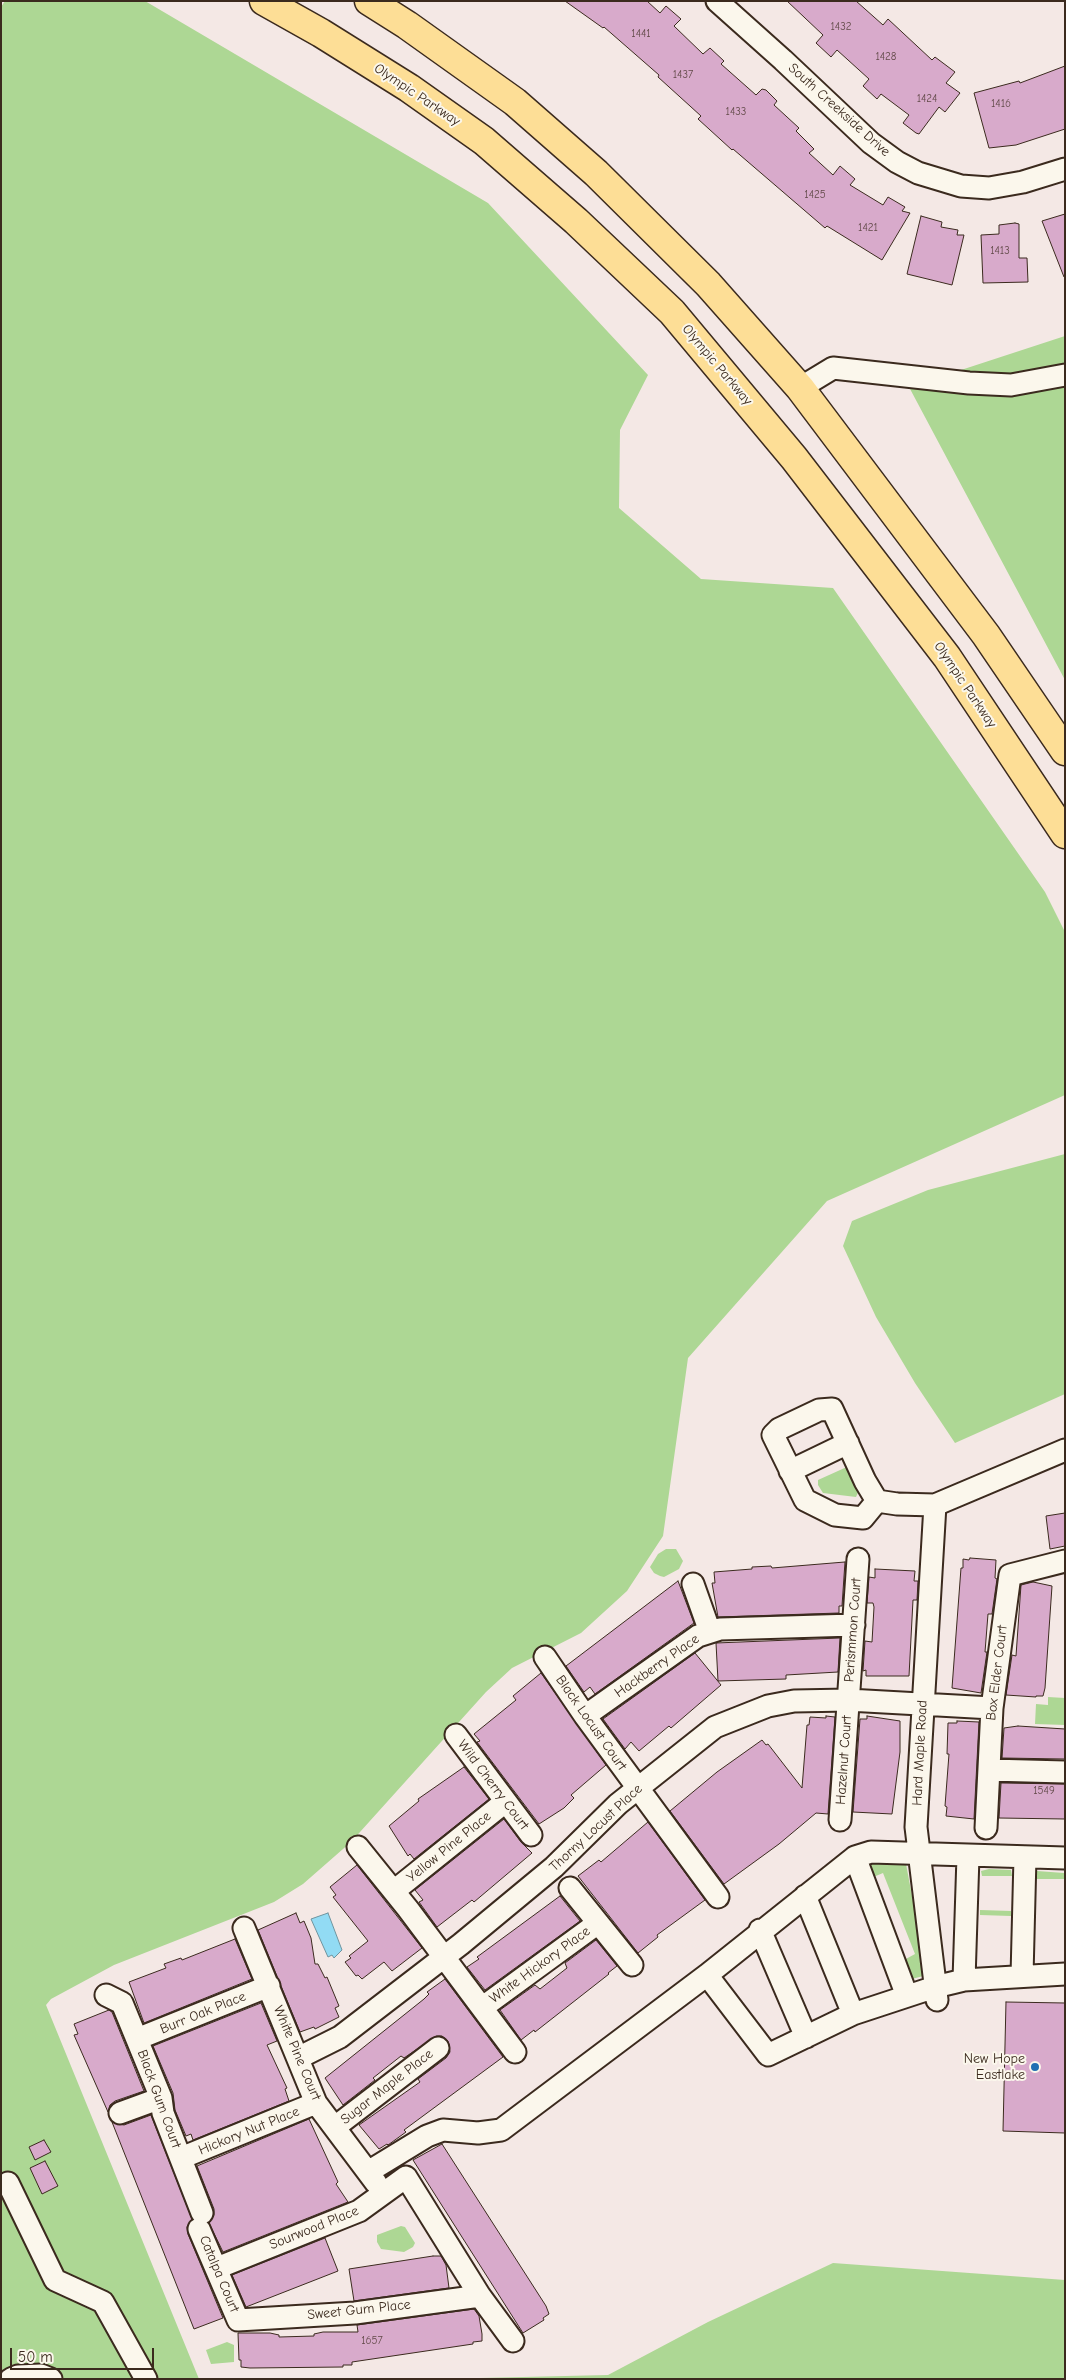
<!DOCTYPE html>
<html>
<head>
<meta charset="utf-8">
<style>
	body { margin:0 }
	#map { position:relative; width:1066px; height:2380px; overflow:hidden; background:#f4e8e5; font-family:"Comic Neue",sans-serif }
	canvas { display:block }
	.frame { position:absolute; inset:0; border:2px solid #3b2a1e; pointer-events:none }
	.scale { position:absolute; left:10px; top:2348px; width:144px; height:22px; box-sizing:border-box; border:2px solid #3b2a1e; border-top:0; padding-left:6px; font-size:15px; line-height:18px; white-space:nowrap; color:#3b2a1e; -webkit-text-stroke:4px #fbf7ec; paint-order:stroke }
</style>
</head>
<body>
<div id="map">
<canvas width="1066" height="2380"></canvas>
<div class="frame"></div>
<div class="scale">50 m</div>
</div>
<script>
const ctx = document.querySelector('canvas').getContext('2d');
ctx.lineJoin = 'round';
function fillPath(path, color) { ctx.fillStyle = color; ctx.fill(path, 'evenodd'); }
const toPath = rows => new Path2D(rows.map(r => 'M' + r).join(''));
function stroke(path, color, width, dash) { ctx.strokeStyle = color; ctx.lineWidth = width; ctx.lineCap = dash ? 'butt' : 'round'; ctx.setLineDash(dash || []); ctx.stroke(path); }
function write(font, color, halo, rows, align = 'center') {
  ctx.font = font + ' "Comic Neue",sans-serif'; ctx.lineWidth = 4; ctx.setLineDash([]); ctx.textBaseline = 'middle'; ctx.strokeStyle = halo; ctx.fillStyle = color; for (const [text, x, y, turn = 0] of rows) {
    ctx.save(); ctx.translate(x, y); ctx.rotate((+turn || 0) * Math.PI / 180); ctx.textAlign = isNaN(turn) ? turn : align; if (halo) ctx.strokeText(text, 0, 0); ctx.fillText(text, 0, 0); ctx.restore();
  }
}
const green = toPath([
	[5,1,145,1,488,203,648,375,620,430,619,508,701,579,833,588,1045,892,1065,932,1065,1095,827,1201,688,1358,663,1536,627,1591,581,1633,512,1668,486,1692,351,1842,303,1884,274,1902,114,1965,51,1999,46,2005,199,2379,1,2379,1,7],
	[1065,336,1065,680,909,387],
	[1065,1154,1065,1394,955,1443,915,1383,876,1317,843,1246,852,1221,928,1190],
	[849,1466,861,1486,856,1497,823,1493,818,1485,818,1480],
	[666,1549,676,1549,683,1561,679,1569,664,1577,660,1576,654,1573,650,1567,658,1554],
	[1048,1697,1065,1698,1065,1725,1035,1724,1036,1704,1048,1705],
	[869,1863,906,1864,927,1975,908,1980,904,1960,915,1954,883,1873,871,1878,867,1864],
	[989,1869,1011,1870,1012,1876,982,1876,981,1871],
	[1037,1871,1064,1873,1065,1879,1035,1879,1034,1873],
	[980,1910,1011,1911,1011,1916,980,1915],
	[401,2226,405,2227,415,2243,413,2247,404,2252,381,2249,377,2242,377,2235],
	[833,2263,1065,2280,1065,2379,437,2379,608,2375,708,2322],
	[227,2342,234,2345,234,2362,211,2364,206,2350]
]);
const water = toPath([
	[328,1913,342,1950,334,1958,332,1955,328,1957,311,1919,328,1913]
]);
const building = toPath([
	[565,1,647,1,660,13,666,6,681,19,674,26,703,54,710,48,724,61,721,64,756,95,762,89,766,90,777,101,774,105,799,128,796,131,814,149,809,153,833,175,840,166,855,179,850,185,883,205,888,197,905,207,902,211,910,213,882,260,827,226,825,228,733,149,732,150,698,119,701,116,658,77,659,75,604,27,603,28,565,1],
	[787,1,856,1,883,25,888,19,932,60,935,57,955,72,946,83,960,93,945,112,939,107,919,134,916,133,903,123,909,115,881,94,877,99,863,86,869,79,837,50,831,57,816,43,823,35,787,1],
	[1065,66,1065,129,1016,145,989,148,974,93,1019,81,1020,83,1065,66],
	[1065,214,1065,277,1064,277,1042,221,1065,214],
	[921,216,942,222,941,227,958,230,957,235,964,235,952,285,907,274,921,216],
	[1015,223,1019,224,1019,258,1027,258,1028,282,983,283,981,235,999,234,999,225,1015,223],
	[1065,1513,1065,1546,1050,1549,1046,1516,1065,1513],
	[970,1558,996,1560,995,1578,997,1579,992,1614,988,1614,985,1652,987,1652,981,1693,952,1688,961,1568,963,1568,963,1559,969,1560,970,1558],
	[845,1562,842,1606,839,1606,839,1613,718,1617,712,1583,715,1583,714,1572,752,1569,752,1567,771,1566,772,1568,845,1562],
	[875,1569,915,1571,914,1581,918,1581,917,1600,913,1600,909,1676,866,1676,866,1670,863,1671,865,1641,872,1642,874,1607,873,1603,867,1603,869,1577,875,1578,875,1569],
	[678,1581,694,1623,595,1694,590,1687,584,1692,566,1666,678,1581],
	[1033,1582,1052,1586,1045,1688,1043,1696,1036,1696,1036,1697,1006,1695,1012,1655,1016,1656,1021,1585,1033,1582],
	[840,1638,838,1672,786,1675,786,1679,718,1681,716,1643,840,1638],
	[695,1653,721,1685,671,1728,669,1726,639,1751,631,1742,625,1749,603,1719,695,1653],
	[541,1673,606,1765,571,1795,574,1798,564,1808,539,1824,477,1742,480,1741,474,1734,516,1700,513,1696,541,1673],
	[826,1716,835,1717,828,1814,816,1813,779,1844,724,1884,670,1811,717,1772,762,1740,766,1745,768,1744,802,1788,807,1725,809,1725,810,1717,826,1718,826,1716],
	[867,1716,900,1721,900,1752,892,1814,853,1812,860,1719,867,1719,867,1716],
	[957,1721,979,1722,974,1819,946,1816,947,1807,945,1806,949,1754,947,1754,948,1723,957,1723,957,1721],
	[1018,1726,1065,1729,1065,1759,1002,1758,1004,1728,1018,1726],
	[464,1767,489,1799,414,1859,410,1854,408,1856,389,1826,419,1801,418,1799,464,1767],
	[1001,1783,1065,1784,1065,1819,999,1818,1001,1783],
	[504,1819,521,1842,532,1853,474,1902,472,1900,437,1927,419,1902,423,1900,415,1890,504,1819],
	[648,1822,705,1900,657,1935,658,1937,638,1953,578,1876,599,1860,601,1862,648,1822],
	[357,1865,422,1948,392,1971,384,1962,362,1979,358,1975,356,1976,345,1962,351,1958,349,1956,368,1941,333,1897,336,1895,330,1887,357,1865],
	[560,1896,580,1921,485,1990,467,1967,479,1959,477,1957,560,1896],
	[296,1913,300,1923,304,1921,311,1938,315,1964,318,1964,325,1978,327,1977,339,2006,335,2008,339,2017,315,2029,314,2027,300,2032,258,1930,296,1913],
	[235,1939,252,1979,144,2023,129,1982,166,1968,164,1964,181,1958,182,1960,235,1939],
	[596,1940,617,1966,608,1973,609,1974,535,2032,534,2030,521,2040,500,2010,535,1985,540,1989,567,1968,565,1963,596,1940],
	[445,1979,503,2057,404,2130,406,2132,388,2145,387,2144,379,2149,359,2125,420,2082,418,2079,446,2058,450,2052,448,2041,442,2036,436,2036,404,2058,401,2056,373,2078,375,2080,343,2105,325,2078,424,1999,429,1994,427,1992,445,1979],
	[1006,2002,1065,2003,1065,2133,1003,2131,1006,2002],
	[261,2003,277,2041,267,2045,287,2088,285,2089,289,2101,193,2140,191,2134,186,2136,175,2110,173,2093,153,2046,261,2003],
	[109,2010,112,2012,144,2091,115,2101,110,2105,108,2112,74,2035,78,2034,74,2024,109,2010],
	[151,2115,192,2219,187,2227,188,2234,223,2318,194,2329,112,2122,124,2125,151,2115],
	[309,2119,338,2182,336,2184,348,2202,223,2252,209,2223,214,2215,214,2209,197,2166,309,2119],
	[44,2140,51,2152,35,2160,29,2147,44,2140],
	[442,2144,546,2306,549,2314,543,2318,544,2320,523,2333,413,2160,442,2144],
	[45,2161,58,2186,42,2194,30,2168,45,2161],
	[325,2238,338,2271,246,2307,232,2275,325,2238],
	[433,2256,441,2256,446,2265,449,2288,354,2301,349,2269,433,2256],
	[474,2309,479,2316,482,2334,482,2341,473,2342,473,2344,352,2362,352,2365,343,2365,343,2367,250,2368,241,2367,241,2360,239,2360,238,2333,270,2333,279,2335,279,2337,314,2336,314,2334,323,2332,358,2332,357,2325,474,2309]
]);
const minor = toPath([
	[717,1,783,60,871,143,897,162,918,173,961,186,989,188,1023,182,1065,169],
	[800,388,833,368,969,383,1011,385,1065,375],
	[790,1471,848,1443],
	[877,1501,863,1518,835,1515,805,1500,773,1435,779,1429,819,1410,832,1409,865,1481,877,1501,897,1504,935,1505,1065,1450],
	[935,1505,916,1827,937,2000],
	[693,1584,710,1632],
	[545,1657,585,1716,718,1897],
	[585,1716,698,1636,720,1629,854,1625],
	[456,1735,531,1835],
	[989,1770,1065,1772],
	[840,1820,858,1559],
	[986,1828,992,1708,1010,1575,1065,1561],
	[358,1847,408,1909,515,2052],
	[968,1856,964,1980,1065,1974],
	[855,1857,907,1996],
	[570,1888,632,1965],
	[394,1891,505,1802],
	[805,1896,853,2014],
	[244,1928,316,2103,376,2183],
	[760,1930,806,2037],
	[707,1975,768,2055,853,2014,935,1987,964,1980],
	[1022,1976,1025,1857],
	[106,1995,122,2003,161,2098,163,2113,202,2213],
	[483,2007,598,1923],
	[137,2039,269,1986],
	[298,2058,340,2037,461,1944,554,1867,618,1804,715,1727,768,1706,794,1701,848,1700,992,1708],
	[120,2113,161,2098],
	[335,2127,438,2048],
	[181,2158,316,2103],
	[368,2172,427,2136,443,2130,478,2133,501,2130,707,1975,855,1857,871,1852,1065,1858],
	[8,2183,55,2280,103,2302,146,2379],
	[199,2229,238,2320,355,2313,480,2296],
	[217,2268,359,2211,406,2177,480,2296,513,2341],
	[11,2379,18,2376,41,2375,51,2379]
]);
const major = toPath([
	[264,1,321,33,409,88,484,141,576,221,672,312,794,458,947,657,1065,834],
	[369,1,407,25,515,102,596,173,708,284,800,388,986,635,1065,751]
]);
const markers = [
	[1035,2067,5,"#1f6fb2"]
];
const numberNames = [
	["1432",841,27],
	["1441",641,34],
	["1428",886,57],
	["1437",683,75],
	["1424",927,99],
	["1416",1001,104],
	["1433",736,112],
	["1425",815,195],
	["1421",868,228],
	["1413",1000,251],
	["1549",1044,1791],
	["1657",372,2341]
];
const streetNames = [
	["Olympic Parkway",417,95,34],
	["South Creekside Drive",839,110,42],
	["Olympic Parkway",717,365,50],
	["Olympic Parkway",965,685,56],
	["Perismmon Court",853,1630,-86],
	["Hackberry Place",657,1666,-35],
	["Box Elder Court",997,1673,-83],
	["Black Locust Court",591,1723,55],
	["Hard Maple Road",920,1753,-87],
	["Hazelnut Court",844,1760,-86],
	["Wild Cherry Court",493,1785,53],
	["Thorny Locust Place",596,1828,-43],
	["Yellow Pine Place",449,1847,-39],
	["White Hickory Place",540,1965,-36],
	["Burr Oak Place",203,2013,-22],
	["White Pine Court",297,2053,67],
	["Sugar Maple Place",387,2087,-38],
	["Black Gum Court",159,2099,70],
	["Hickory Nut Place",249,2131,-22],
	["Sourwood Place",314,2228,-22],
	["Catalpa Court",219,2274,67],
	["Sweet Gum Place",359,2310,-6]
];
const poiNames = [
	["New Hope",1025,2059],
	["Eastlake",1025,2075]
];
fillPath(green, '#add794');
fillPath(water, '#92dbf4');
stroke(water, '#6f949e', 1);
fillPath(building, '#d8aacb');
stroke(building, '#3b2a1e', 1);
stroke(minor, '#3b2a1e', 25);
stroke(major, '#3b2a1e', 31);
stroke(minor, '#fbf7ec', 21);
stroke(major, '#fdde96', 28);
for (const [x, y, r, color] of markers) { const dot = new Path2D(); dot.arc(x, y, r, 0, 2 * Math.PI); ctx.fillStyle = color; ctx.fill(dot); stroke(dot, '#fbf7ec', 2); }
write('11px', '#624a49', null, numberNames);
write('14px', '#3b2a1e', '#fbf7ec', streetNames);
write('14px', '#3b2a1e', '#fbf7ec', poiNames, 'right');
</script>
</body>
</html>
